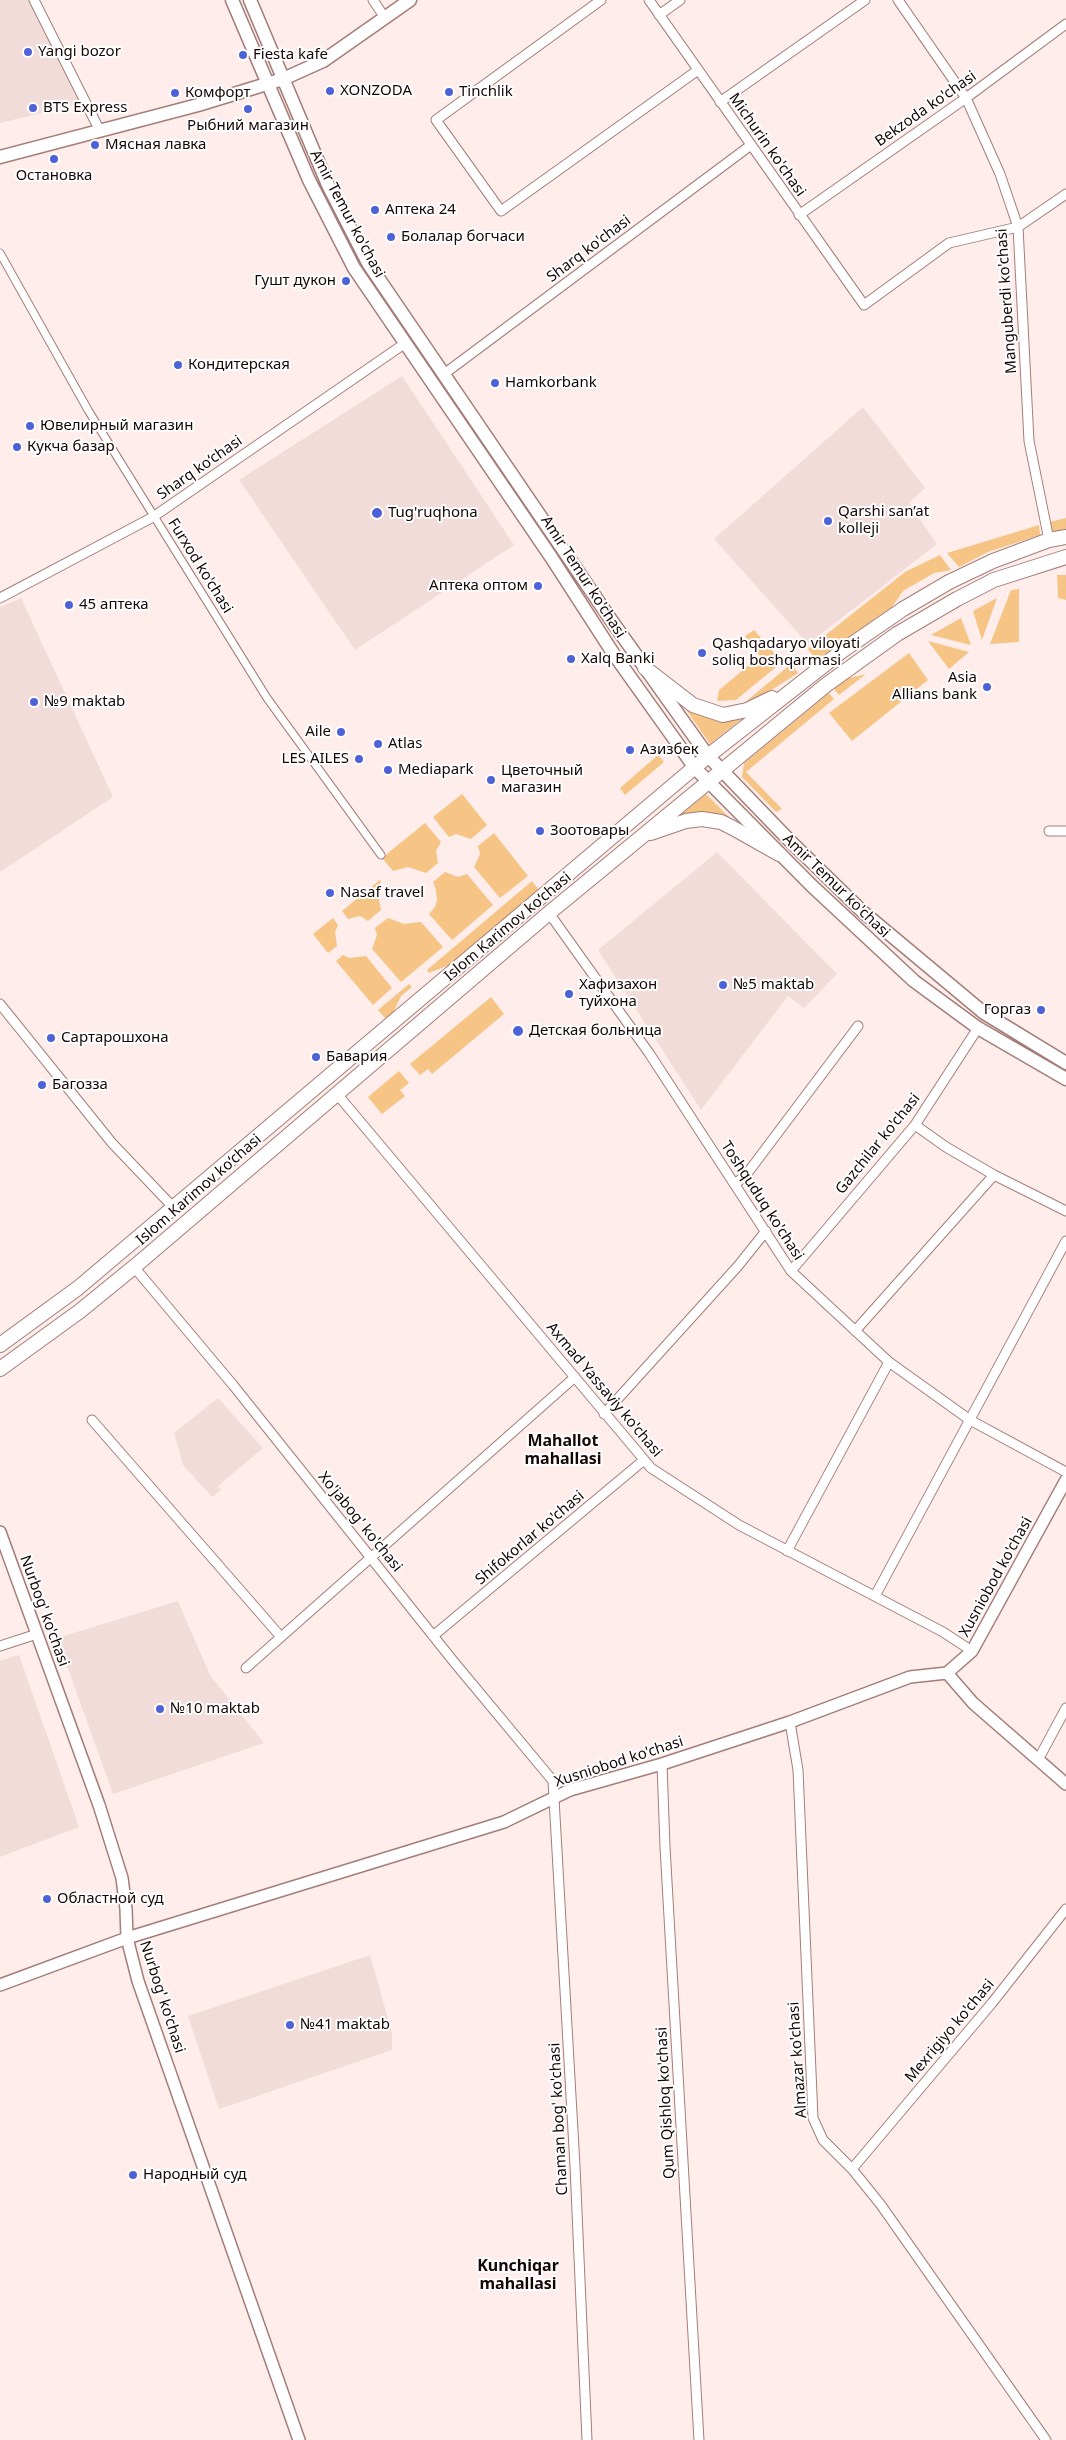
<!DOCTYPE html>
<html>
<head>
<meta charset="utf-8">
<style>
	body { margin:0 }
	canvas { display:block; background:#ffedeb }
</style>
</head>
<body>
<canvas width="1066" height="2440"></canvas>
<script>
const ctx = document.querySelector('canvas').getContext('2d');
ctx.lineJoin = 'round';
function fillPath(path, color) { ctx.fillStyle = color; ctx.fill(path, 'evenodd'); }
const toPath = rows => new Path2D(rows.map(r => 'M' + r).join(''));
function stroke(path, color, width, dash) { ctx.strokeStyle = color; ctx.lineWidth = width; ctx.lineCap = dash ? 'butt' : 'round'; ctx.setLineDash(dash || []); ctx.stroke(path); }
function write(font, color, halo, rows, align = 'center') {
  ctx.font = font + ' "Noto Sans",sans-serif'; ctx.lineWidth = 4; ctx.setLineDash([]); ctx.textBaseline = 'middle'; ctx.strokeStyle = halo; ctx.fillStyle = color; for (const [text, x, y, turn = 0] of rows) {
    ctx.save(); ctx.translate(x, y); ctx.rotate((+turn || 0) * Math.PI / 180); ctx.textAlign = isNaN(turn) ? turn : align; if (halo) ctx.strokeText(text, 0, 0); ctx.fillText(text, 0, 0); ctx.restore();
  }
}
const built = toPath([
	[0,0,29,0,83,103,0,123],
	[402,376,514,545,355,650,239,480],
	[863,407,925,488,909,503,937,544,808,644,714,539],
	[21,598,113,797,0,872,0,607],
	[717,852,837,974,804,1008,788,996,701,1110,598,950],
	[218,1398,263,1448,218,1486,221,1490,212,1497,183,1465,174,1433],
	[178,1601,210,1675,264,1743,113,1794,57,1638],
	[19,1655,79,1827,0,1857,0,1661],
	[370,1955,392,2033,392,2050,219,2109,188,2016]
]);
const green = toPath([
	[1066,518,1066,529,1053,532,1050,522],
	[1039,525,1040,535,988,552,959,567,947,553],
	[940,555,951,570,934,573,903,591,892,607,816,660,808,649,905,572],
	[1057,575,1066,575,1066,600,1058,598],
	[1019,589,1019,642,990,644,1011,590],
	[997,598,982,640,973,611],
	[961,618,971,645,931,635],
	[754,630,782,662,736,700,717,701,719,690,760,656,745,636],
	[928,641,969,652,949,669],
	[909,653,928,680,852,741,829,713],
	[791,664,798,673,754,701,743,704],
	[866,674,839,695,834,689,846,679],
	[829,693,834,699,746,772,782,809,776,812,742,777,744,763],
	[680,701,749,713,710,744],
	[658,755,664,762,625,795,620,788],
	[462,794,487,825,471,839,456,834,449,837,433,817],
	[706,794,734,822,676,819],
	[425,823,441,842,436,851,438,863,426,873,408,867,393,871,382,858],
	[494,833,528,876,500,898,474,867,480,854,478,846],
	[445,872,458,877,467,874,493,905,452,940,429,914,435,907,437,899,436,890,433,882],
	[381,879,378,895,381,910,368,921,360,916,348,919,342,911],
	[532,881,539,890,449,965,429,973,427,970],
	[333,918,338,925,335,932,337,946,328,953,313,934],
	[388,918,404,924,421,922,443,947,401,982,372,949,377,935,375,928],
	[343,955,349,958,366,956,392,988,373,1005,336,961],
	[409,984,412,987,401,996,393,1013,385,1018,378,1010],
	[491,997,504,1014,432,1074,428,1069,420,1075,410,1064],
	[399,1071,409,1083,400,1090,405,1096,382,1114,368,1097]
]);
const pedestrian = toPath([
	[0,253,88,410,267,698,381,855]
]);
const minor = toPath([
	[34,0,100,131],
	[373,0,385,18],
	[601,0,436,120,501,211,698,70],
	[649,0,864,305,949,243,1018,227,1066,194],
	[898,0,966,98,1000,174,1018,227,1029,441,1049,540],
	[659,15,680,0],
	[720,102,865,0],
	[799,215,966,98,1066,24],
	[444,374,751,145],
	[0,598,153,517,404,344],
	[1049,831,1066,831],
	[549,913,649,1053,791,1271,889,1362,970,1420,1066,1472],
	[0,1004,112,1143,173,1207],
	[337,1094,651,1468,739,1525,943,1632,972,1651],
	[915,1125,946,1147,994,1175,1066,1211],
	[735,1184,746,1175,858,1026],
	[134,1267,233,1385,454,1662,553,1781,575,2166,587,2440],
	[791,1271,915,1125,978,1028],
	[855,1331,994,1175],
	[604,1414,738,1266,766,1231],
	[92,1420,281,1637],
	[787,1551,889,1362],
	[875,1596,1066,1241],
	[433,1636,644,1460],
	[0,1646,37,1634],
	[246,1668,575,1377],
	[790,1722,798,1770,813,2118,823,2140,852,2169,881,2205,1046,2440],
	[1038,1760,1066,1708],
	[662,1764,665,1847,699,2440],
	[852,2169,992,2003,1066,1909]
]);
const tertiary = toPath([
	[0,1532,99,1805,122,1878,126,1909,127,1938,138,1981,299,2440],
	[947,1673,973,1703,1066,1784],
	[0,1985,127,1938,504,1822,570,1790,662,1764,790,1722,910,1677,947,1673,972,1651,1066,1480]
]);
const secondary = toPath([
	[232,0,309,180,354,268,551,557,613,653,695,768,812,886,914,981,978,1028,1066,1079],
	[250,0,328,185,368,263,611,620,708,756,788,839,863,912,984,1013,1066,1063],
	[0,157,198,105,283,79,323,61,410,0]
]);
const primary = toPath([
	[645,668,693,705,723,715,747,710,772,698],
	[651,833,686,821,702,819,721,822,733,828,779,854],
	[0,1345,78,1288,708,756,842,651,903,609,949,582,993,561,1049,540,1066,537],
	[0,1369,80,1311,134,1267,549,913,826,685,897,634,957,599,994,580,1066,557]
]);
const markers = [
	[28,52,5,"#4e62d7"],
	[243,55,5,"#4e62d7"],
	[330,91,5,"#4e62d7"],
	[449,92,5,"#4e62d7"],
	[175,93,5,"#4e62d7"],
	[33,108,5,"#4e62d7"],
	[248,109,5,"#4e62d7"],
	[95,145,5,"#4e62d7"],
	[54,159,5,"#4e62d7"],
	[375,210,5,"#4e62d7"],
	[391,237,5,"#4e62d7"],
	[346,281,5,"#4e62d7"],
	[178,365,5,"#4e62d7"],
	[495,383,5,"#4e62d7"],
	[30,426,5,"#4e62d7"],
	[17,447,5,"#4e62d7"],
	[377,513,6,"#4e62d7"],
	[828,521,5,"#4e62d7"],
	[538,586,5,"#4e62d7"],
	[69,605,5,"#4e62d7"],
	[702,653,5,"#4e62d7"],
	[571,659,5,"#4e62d7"],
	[987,687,5,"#4e62d7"],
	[34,702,5,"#4e62d7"],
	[341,732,5,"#4e62d7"],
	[378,744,5,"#4e62d7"],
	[630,750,5,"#4e62d7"],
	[359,759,5,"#4e62d7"],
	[388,770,5,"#4e62d7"],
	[491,780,5,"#4e62d7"],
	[540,831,5,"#4e62d7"],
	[330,893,5,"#4e62d7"],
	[723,985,5,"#4e62d7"],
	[569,994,5,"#4e62d7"],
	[1041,1010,5,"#4e62d7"],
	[518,1031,6,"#4e62d7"],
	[51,1038,5,"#4e62d7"],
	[316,1057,5,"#4e62d7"],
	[42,1085,5,"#4e62d7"],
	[160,1709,5,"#4e62d7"],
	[47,1899,5,"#4e62d7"],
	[290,2025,5,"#4e62d7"],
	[133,2175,5,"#4e62d7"]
];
const poiNames = [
	["Yangi bozor",38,52],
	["Fiesta kafe",253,55],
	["XONZODA",340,91],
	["Tinchlik",459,92],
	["Комфорт",185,93],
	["BTS Express",43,108],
	["Рыбний магазин",248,126,"center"],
	["Мясная лавка",105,145],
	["Остановка",54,176,"center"],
	["Аптека 24",385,210],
	["Болалар богчаси",401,237],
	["Гушт дукон",336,281,"right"],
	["Кондитерская",188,365],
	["Hamkorbank",505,383],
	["Ювелирный магазин",40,426],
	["Кукча базар",27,447],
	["Qarshi san’at",838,512],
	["kolleji",838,529],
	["Tug'ruqhona",388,513],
	["Аптека оптом",528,586,"right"],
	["45 аптека",79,605],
	["Qashqadaryo viloyati",712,644],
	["soliq boshqarmasi",712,661],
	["Xalq Banki",581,659],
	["Asia",977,678,"right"],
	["Allians bank",977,695,"right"],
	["№9 maktab",44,702],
	["Aile",331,732,"right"],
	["Atlas",388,744],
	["Азизбек",640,750],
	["LES AILES",349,759,"right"],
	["Mediapark",398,770],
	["Цветочный",501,771],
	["магазин",501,788],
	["Зоотовары",550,831],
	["Nasaf travel",340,893],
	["Хафизахон",579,985],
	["туйхона",579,1002],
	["№5 maktab",733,985],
	["Горгаз",1031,1010,"right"],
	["Детская больница",529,1031],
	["Сартарошхона",61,1038],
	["Бавария",326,1057],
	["Багозза",52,1085],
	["№10 maktab",170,1709],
	["Областной суд",57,1899],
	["№41 maktab",300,2025],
	["Народный суд",143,2175]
];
const streetNames = [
	["Bekzoda ko'chasi",926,109,-35],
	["Michurin ko'chasi",767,145,55],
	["Amir Temur ko'chasi",347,214,62],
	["Sharq ko'chasi",589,249,-37],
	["Manguberdi ko'chasi",1007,301,-94],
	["Sharq ko‘chasi",200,468,-35],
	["Furxod ko'chasi",200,566,58],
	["Amir Temur ko'chasi",583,577,57],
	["Amir Temur ko'chasi",836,886,44],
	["Islom Karimov ko‘chasi",508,927,-40],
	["Gazchilar ko'chasi",878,1144,-51],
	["Islom Karimov ko‘chasi",199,1190,-41],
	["Toshquduq ko'chasi",762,1201,57],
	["Axmad Yassaviy ko'chasi",604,1390,50],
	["Xo'jabog' ko'chasi",360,1522,51],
	["Shifokorlar ko'chasi",530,1538,-40],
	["Xusniobod ko'chasi",996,1577,-61],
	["Nurbog' ko'chasi",44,1611,70],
	["Xusniobod ko'chasi",619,1762,-18],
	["Nurbog' ko'chasi",162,1997,72],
	["Mexrigiyo ko'chasi",950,2031,-50],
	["Almazar ko'chasi",798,2060,-94],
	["Qum Qishloq ko'chasi",666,2103,-93],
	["Chaman bog' ko'chasi",559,2119,-93]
];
const neighbourhoodNames = [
	["Mahallot",563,1441],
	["mahallasi",563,1459],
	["Kunchiqar",518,2266],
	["mahallasi",518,2284]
];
fillPath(built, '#f1dcd9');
fillPath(green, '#f6c484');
stroke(pedestrian, '#a47d78', 9);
stroke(minor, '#a47d78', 11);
stroke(tertiary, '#a47d78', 14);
stroke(secondary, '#a47d78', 15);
stroke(primary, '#a47d78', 16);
stroke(pedestrian, '#fff', 7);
stroke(minor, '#fff', 9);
stroke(tertiary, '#fff', 11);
stroke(secondary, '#fff', 12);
stroke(primary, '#fff', 14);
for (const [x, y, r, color] of markers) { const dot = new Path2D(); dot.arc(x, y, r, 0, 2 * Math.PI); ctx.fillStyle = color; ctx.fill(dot); stroke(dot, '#fff', 2); }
write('15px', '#150706', '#fff', poiNames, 'left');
write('15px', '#150706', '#fff', streetNames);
write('bold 16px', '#150706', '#fff', neighbourhoodNames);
</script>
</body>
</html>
